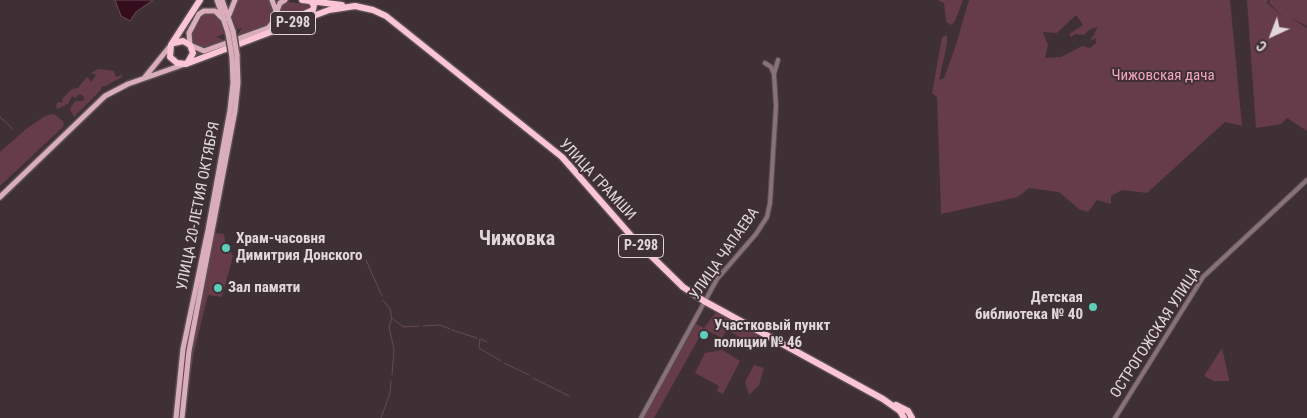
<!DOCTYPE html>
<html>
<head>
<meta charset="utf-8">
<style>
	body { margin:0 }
	#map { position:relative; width:1307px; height:418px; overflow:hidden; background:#3e3034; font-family:"Roboto Condensed",sans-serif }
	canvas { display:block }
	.north { position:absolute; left:1247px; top:10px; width:50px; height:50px; -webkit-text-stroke:4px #3e3034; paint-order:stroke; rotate:223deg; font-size:14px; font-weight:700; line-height:20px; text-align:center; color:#e1d7da }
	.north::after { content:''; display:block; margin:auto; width:18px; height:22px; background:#e1d7da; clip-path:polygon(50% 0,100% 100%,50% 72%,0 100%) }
</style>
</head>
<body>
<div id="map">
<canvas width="1307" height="418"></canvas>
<div class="north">С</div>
</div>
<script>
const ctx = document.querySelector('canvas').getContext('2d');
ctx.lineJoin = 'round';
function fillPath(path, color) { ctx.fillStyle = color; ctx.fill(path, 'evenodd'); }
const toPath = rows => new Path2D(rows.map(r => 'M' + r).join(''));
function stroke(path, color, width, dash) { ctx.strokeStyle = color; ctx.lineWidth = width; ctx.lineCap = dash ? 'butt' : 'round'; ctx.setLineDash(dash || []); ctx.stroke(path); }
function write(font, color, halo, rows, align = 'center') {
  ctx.font = font + ' "Roboto Condensed",sans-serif'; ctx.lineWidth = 4; ctx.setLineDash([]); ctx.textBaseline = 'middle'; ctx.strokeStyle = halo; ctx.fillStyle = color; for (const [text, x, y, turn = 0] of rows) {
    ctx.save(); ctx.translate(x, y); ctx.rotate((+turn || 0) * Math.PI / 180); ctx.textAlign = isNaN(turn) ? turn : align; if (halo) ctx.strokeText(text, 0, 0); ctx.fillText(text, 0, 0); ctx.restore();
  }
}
const green = toPath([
	[237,0,270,0,274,10,273,18,267,26,238,37,238,34,242,28,237,29,231,13],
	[938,0,963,0,955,21,951,25,946,22,944,3],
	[969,0,1230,0,1242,126,1225,122,1147,193,1122,190,1111,196,1111,204,1097,200,1088,212,1079,209,1059,192,1029,188,1018,197,941,214,937,97,932,93,942,37,947,35,947,44,939,80,944,78,955,48],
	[1076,15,1083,25,1069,34,1071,37,1075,34,1084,35,1090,29,1098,27,1090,41,1096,38,1096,43,1090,48,1082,46,1061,57,1045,58,1048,45,1043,32,1057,33],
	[1247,0,1268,0,1267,3,1285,19,1269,3,1270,0,1307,0,1307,26,1291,18,1307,28,1307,131,1287,118,1281,124,1256,128],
	[288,2,312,5,312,9,284,20,281,26,191,60,194,49,206,52,273,27,282,5],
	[214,12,219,16,224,34,216,37,224,40,225,42,206,50,192,44,190,37,195,21,204,13],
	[98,69,114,71,116,77,122,75,122,77,106,86,102,86,100,91,74,117,70,109,75,101,83,101,84,97,80,94,75,98,72,96,68,104,57,109,56,104,59,102,62,103,63,98,72,89,78,88,86,78,88,77,91,82,96,75,91,73],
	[54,114,64,122,63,127,0,186,0,152,26,129,45,116],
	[215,233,224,234,225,241,233,256,222,297,208,295,194,352,186,408,192,348],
	[716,312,758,335,754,345,727,330,722,338,704,329,654,418,644,418,696,324,704,328],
	[1222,348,1229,379,1229,381,1214,381,1204,376],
	[722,350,740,361,723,394,717,391,719,386,695,373,705,353],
	[754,365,764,368,759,385,749,395,745,382]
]);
const water = toPath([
	[115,0,153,0,136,12,130,21,121,16,115,0]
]);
const stream = toPath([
	[0,117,13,129],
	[366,260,382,296],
	[383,300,390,309,392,318,389,327,394,349,392,375],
	[393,319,404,327,419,326],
	[423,326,440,325,450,329],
	[452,330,477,338],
	[480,339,479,348,501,361],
	[481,339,487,342],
	[504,363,529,375],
	[533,378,569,396],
	[381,418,390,393,391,381]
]);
const minor = toPath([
	[774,74,778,60],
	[641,418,717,279,756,234,767,217,770,203,776,106,774,74,771,67,765,63],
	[1115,418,1203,277,1307,180]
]);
const major = toPath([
	[217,0,228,33],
	[222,0,233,31],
	[272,0,276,11],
	[229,15,235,0],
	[224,20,215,11,204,11,199,14,189,33,190,45,204,51,268,28,273,22,280,3,285,0],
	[145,77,171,45],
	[0,197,105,96,128,84,185,64],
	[176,418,183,349,208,230,230,110,233,83,232,57],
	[182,418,189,351,235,111,238,83,237,55]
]);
const highway = toPath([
	[200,0,171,45,170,57,177,63,186,64,329,10,355,6,373,10,386,16,562,157,634,239,683,287,704,301,883,399,900,411,904,418],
	[302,0,342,5],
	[304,14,313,10,314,5,310,1],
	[174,43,183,41,190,45,193,53,188,62],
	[896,405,908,411,912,418]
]);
const majorBridge = toPath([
	[233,31,237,55],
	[228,33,232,57]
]);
const markers = [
	[226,248,5,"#5dceb9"],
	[218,288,5,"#5dceb9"],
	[1093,307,5,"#5dceb9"],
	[704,335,5,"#5dceb9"]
];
const shields = [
	[293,23,45],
	[641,246,45]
];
const shieldNames = [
	["Р-298",293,23],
	["Р-298",641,246]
];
const parkNames = [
	["Чижовская дача",1163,76]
];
const streetNames = [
	["УЛИЦА ГРАМШИ",597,180,47],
	["УЛИЦА 20-ЛЕТИЯ ОКТЯБРЯ",199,206,-79],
	["УЛИЦА ЧАПАЕВА",725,254,-55],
	["ОСТРОГОЖСКАЯ УЛИЦА",1156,333,-57]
];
const poiNames = [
	["Храм-часовня",236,239],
	["Димитрия Донского",236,256],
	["Зал памяти",228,288],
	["Детская",1083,298,"right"],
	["библиотека № 40",1083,315,"right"],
	["Участковый пункт",714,326],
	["полиции № 46",714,343]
];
const districtNames = [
	["Чижовка",517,240]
];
fillPath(green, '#663c4a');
fillPath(water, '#350e1e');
stroke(water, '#694a56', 1);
stroke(stream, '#694a56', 1);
stroke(minor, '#5b4e52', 6);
stroke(major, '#5b4e52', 8);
stroke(highway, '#5b4e52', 9);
stroke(minor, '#887178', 4);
stroke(major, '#daadba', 5);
stroke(highway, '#fbc5d5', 6);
stroke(majorBridge, '#5b4e52', 8, []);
stroke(majorBridge, '#daadba', 5);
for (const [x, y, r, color] of markers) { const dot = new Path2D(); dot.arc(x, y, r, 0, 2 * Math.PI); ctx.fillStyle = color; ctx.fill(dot); stroke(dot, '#3e3034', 2); }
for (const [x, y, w] of shields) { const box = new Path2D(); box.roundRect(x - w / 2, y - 11.5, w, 23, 4); ctx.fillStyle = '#3e3034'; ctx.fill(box); stroke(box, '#e1d7da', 1); }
write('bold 14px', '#e1d7da', null, shieldNames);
write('15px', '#f3a6be', '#3e3034', parkNames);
write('15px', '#e1d7da', '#3e3034', streetNames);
write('bold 15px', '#e1d7da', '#3e3034', poiNames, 'left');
write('bold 20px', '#e1d7da', '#3e3034', districtNames);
</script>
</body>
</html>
